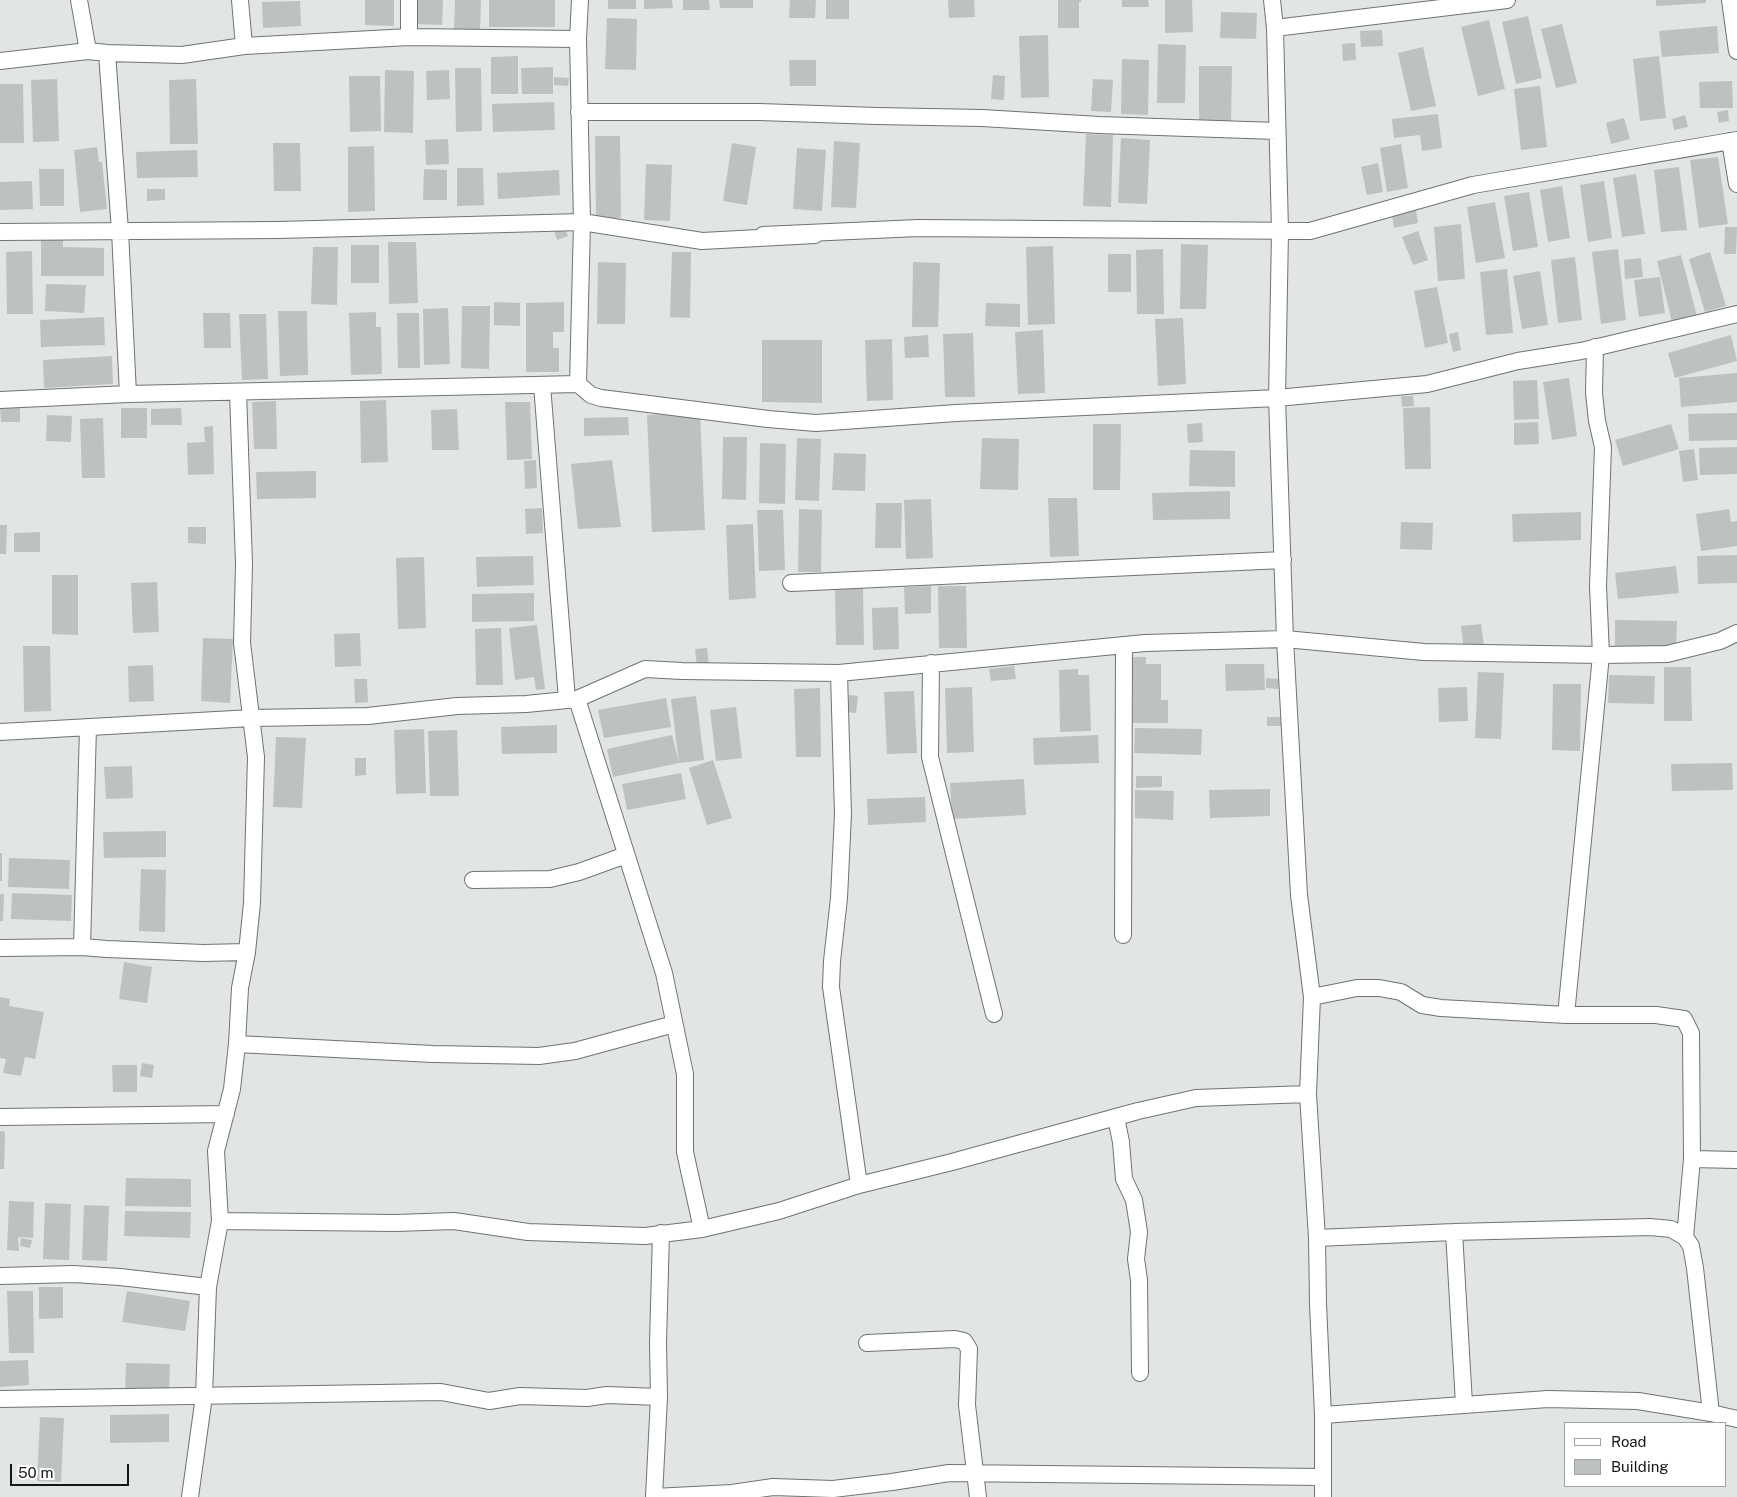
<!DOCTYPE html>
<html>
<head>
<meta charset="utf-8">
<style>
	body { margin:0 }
	#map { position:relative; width:1737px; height:1497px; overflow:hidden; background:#e1e6e4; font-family:"Public Sans",sans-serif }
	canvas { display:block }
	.legend { position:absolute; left:1564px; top:1422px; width:162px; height:65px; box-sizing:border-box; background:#fff; border:1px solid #a1a2a2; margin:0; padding:6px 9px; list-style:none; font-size:15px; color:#151616 }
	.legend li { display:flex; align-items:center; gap:10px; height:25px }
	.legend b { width:25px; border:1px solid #a1a2a2 }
	.scale { position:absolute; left:10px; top:1464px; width:119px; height:22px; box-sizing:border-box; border:2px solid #151616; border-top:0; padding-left:6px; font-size:15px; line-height:18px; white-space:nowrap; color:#151616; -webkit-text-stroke:4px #fff; paint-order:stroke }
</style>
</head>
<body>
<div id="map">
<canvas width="1737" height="1497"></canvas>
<ul class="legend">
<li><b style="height:6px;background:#fff"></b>Road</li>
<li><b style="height:14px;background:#bdc2c1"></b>Building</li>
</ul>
<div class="scale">50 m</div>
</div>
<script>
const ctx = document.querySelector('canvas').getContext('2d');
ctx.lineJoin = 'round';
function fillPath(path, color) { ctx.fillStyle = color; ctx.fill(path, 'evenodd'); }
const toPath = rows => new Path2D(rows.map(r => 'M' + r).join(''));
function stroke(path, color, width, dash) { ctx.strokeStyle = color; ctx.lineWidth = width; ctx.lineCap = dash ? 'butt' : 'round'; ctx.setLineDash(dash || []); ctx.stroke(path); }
const building = toPath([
	[365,0,394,0,394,26,365,25],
	[416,0,443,0,442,25,416,24],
	[455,0,481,0,480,30,454,29],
	[489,0,555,0,555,27,489,27],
	[608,0,636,0,636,9,608,9],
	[644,0,672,0,673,8,644,9],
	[683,0,709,0,710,10,683,10],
	[719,0,753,0,753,8,720,8],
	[790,0,816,0,815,18,789,18],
	[826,0,849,0,849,19,826,19],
	[948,0,974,0,975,17,949,18],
	[1058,0,1081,0,1081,2,1079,2,1079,28,1058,28],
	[1122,0,1148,0,1149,7,1122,7],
	[1165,0,1192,0,1193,32,1165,33],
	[1656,0,1706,0,1706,3,1656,6],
	[300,1,301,26,263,28,262,2],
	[1221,12,1257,13,1256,39,1220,38],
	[1528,16,1542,78,1516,84,1502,22],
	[607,18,637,19,636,70,605,69],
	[1489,20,1505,89,1478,96,1461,27],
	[1562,24,1577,83,1556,88,1541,29],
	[1717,26,1719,53,1662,57,1659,31],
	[1382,30,1383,46,1361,47,1360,31],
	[1048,35,1049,97,1021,98,1019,36],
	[1355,43,1356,60,1343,61,1342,44],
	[1158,44,1186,45,1185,103,1157,103],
	[1423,47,1436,106,1411,111,1398,53],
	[518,56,518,94,491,94,491,57],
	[1659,56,1666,118,1640,121,1633,59],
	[1122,59,1149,60,1148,115,1121,114],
	[789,60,816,60,816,86,790,86],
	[1199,66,1232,66,1231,125,1199,125],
	[553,67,553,94,522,94,521,68],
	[455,68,481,68,482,131,456,132],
	[385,70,414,71,413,133,384,132],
	[449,70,450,99,427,100,426,71],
	[993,75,1005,76,1004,100,991,99],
	[349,76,380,76,381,131,350,132],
	[554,77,569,78,568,86,554,85],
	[57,79,59,141,33,142,31,80],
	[196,79,198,144,170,144,169,80],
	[1093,79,1113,80,1111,112,1091,111],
	[1732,81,1733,108,1700,108,1699,82],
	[0,84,23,84,24,143,0,143],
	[1540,86,1547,147,1521,150,1514,89],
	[554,102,555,130,493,132,492,104],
	[1728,110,1729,121,1719,123,1717,112],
	[1438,114,1442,148,1422,151,1420,135,1394,138,1392,119],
	[1685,115,1688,127,1674,130,1672,119],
	[1624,118,1630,139,1611,144,1606,123],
	[1086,134,1113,135,1111,207,1083,206],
	[595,136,620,136,621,218,596,219],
	[1121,138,1150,140,1147,204,1118,203],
	[448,139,449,164,426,165,425,140],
	[834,141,860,143,856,208,831,207],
	[273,143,300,143,301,191,274,191],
	[732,143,756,147,747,205,723,201],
	[1401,144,1408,188,1387,192,1380,148],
	[374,146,375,211,348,212,348,147],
	[97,147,99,162,102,162,107,209,80,212,74,150],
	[797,148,826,150,822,211,793,209],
	[197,150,198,177,137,178,136,152],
	[1718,157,1728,224,1699,228,1690,160],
	[1378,163,1383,192,1367,195,1361,167],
	[646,164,672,165,670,221,644,220],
	[1679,167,1687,230,1661,232,1654,170],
	[457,168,483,168,484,205,457,206],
	[39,169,64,169,64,206,40,206],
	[424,169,447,170,447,200,423,200],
	[559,170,560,195,498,199,497,173],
	[1636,174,1645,234,1622,237,1613,178],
	[32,181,33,209,0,210,0,182],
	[1604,181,1612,238,1588,242,1580,185],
	[1562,186,1570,238,1548,242,1540,190],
	[147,189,165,189,165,200,147,201],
	[1529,192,1538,247,1513,251,1504,196],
	[1495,202,1505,258,1476,263,1467,207],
	[1416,210,1418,223,1394,228,1392,215],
	[1461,224,1465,279,1438,281,1434,227],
	[565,227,568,236,557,240,554,230],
	[1725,227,1737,227,1736,254,1724,254],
	[1418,231,1428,260,1413,265,1402,237],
	[41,239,63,239,63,247,104,248,104,276,41,276],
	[388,242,416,242,418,303,389,304],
	[1181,244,1208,245,1206,309,1180,309],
	[351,245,379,245,379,283,351,283],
	[1053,246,1055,324,1028,325,1026,247],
	[313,247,338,247,337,305,311,304],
	[1163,249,1164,314,1137,314,1136,250],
	[1618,249,1626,320,1601,324,1592,252],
	[32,251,33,314,7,314,6,252],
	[672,252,691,252,690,318,670,317],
	[1710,252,1726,306,1705,312,1689,259],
	[1108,254,1131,254,1131,292,1108,292],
	[1681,255,1697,316,1672,322,1657,261],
	[1575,257,1582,320,1558,323,1551,260],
	[1641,258,1643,277,1625,279,1624,260],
	[598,262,626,263,625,324,597,324],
	[913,262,940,263,938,327,912,327],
	[1507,269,1513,333,1486,335,1480,272],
	[1540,271,1548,325,1522,329,1513,276],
	[1660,277,1665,313,1639,317,1634,280],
	[46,284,86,285,84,313,45,311],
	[1437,287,1448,343,1425,348,1414,291],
	[494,302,520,303,520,326,494,325],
	[564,302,564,332,553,332,553,348,559,348,559,372,526,372,526,303],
	[986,303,1020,304,1020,327,985,326],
	[462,306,490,306,489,369,461,368],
	[448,308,450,364,424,365,423,309],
	[278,311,307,311,308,375,280,376],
	[376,312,376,327,381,327,382,374,351,375,349,313],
	[203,313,230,313,231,348,204,348],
	[397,313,419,313,420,368,398,368],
	[239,314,266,314,268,379,242,380],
	[104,317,105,345,41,347,40,320],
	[1183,318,1186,384,1158,386,1155,319],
	[1043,330,1045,393,1018,394,1015,332],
	[1458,332,1461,350,1453,352,1449,334],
	[973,333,975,397,945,397,943,334],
	[928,335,929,357,905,358,904,337],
	[1731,335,1737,361,1675,378,1668,353],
	[892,339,893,400,867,401,865,340],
	[762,340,822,340,822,403,762,402],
	[112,356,113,384,44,388,43,360],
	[1737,373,1737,402,1681,407,1679,378],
	[1569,378,1577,436,1552,440,1543,382],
	[1537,380,1539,419,1514,420,1513,381],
	[1401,396,1413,396,1414,406,1402,407],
	[386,400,388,462,361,463,360,401],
	[276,401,277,449,254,449,252,402],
	[505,402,530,402,532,459,507,460],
	[1430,407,1431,469,1405,469,1403,408],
	[0,408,20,408,20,422,1,422],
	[121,408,147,408,147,438,121,438],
	[181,408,182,425,151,425,151,409],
	[457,409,459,450,432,450,431,410],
	[700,413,705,530,652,532,647,415],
	[1737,413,1737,440,1689,441,1688,414],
	[47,415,72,416,71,442,46,441],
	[628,417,629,435,584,436,584,418],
	[103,418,105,478,82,478,80,419],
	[1538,422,1539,444,1514,445,1514,423],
	[1202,423,1203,442,1188,443,1187,424],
	[1093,424,1121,424,1120,490,1093,490],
	[1671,424,1679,449,1623,466,1615,440],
	[213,426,214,474,188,475,187,443,205,442,204,427],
	[723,437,747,437,746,500,722,499],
	[797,438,821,439,819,501,795,500],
	[982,438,1019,439,1018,490,980,489],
	[760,443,786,444,785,504,759,503],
	[1737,447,1737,474,1700,475,1699,448],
	[1694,449,1698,480,1683,482,1679,451],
	[1190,450,1235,451,1235,487,1189,486],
	[834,453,866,454,865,491,832,490],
	[536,460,537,488,525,489,524,461],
	[612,460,621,527,578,529,571,464],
	[316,471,316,498,257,499,256,472],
	[1230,491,1230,519,1153,520,1152,493],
	[1048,498,1077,498,1079,556,1050,557],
	[931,499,933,558,906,559,904,500],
	[876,503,902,503,901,548,875,548],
	[542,508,543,533,526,534,525,509],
	[799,509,822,510,821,572,798,572],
	[1729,509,1731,522,1737,521,1737,546,1701,551,1696,514],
	[757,510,783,510,785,570,759,571],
	[1581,512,1581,540,1513,542,1512,514],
	[1401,522,1433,523,1432,550,1400,549],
	[753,524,756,598,729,600,726,525],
	[0,525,7,525,6,554,0,554],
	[188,527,206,527,206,544,188,543],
	[40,532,40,552,14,552,14,533],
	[1737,555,1737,583,1698,584,1697,556],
	[533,556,534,585,477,587,476,557],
	[424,557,426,628,398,629,396,558],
	[1676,566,1679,593,1618,599,1615,573],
	[52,575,78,575,78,635,52,634],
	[157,582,159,632,133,633,131,583],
	[931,586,931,613,905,614,904,587],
	[938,586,966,586,967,648,939,648],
	[863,588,864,645,836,645,835,589],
	[534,593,534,621,472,622,472,594],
	[898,607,899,649,873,650,872,608],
	[1615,620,1677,621,1676,647,1615,646],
	[1481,624,1484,647,1464,650,1461,626],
	[537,625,545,689,536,690,534,677,515,680,509,628],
	[501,628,503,685,476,685,475,629],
	[360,633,361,666,335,667,334,634],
	[203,638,233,639,230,703,201,701],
	[23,646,50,646,51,711,24,712],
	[707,648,709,665,697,667,695,649],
	[1133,657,1146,657,1146,664,1161,664,1161,700,1168,700,1168,723,1133,723],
	[1225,664,1264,664,1265,690,1226,691],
	[153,665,154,701,129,702,128,666],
	[1014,666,1016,679,991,681,989,669],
	[1664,667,1691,667,1692,721,1664,721],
	[1078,669,1078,675,1089,675,1091,731,1060,732,1059,670],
	[1478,672,1504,673,1501,739,1475,738],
	[1609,675,1655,676,1654,704,1608,703],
	[1266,678,1279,679,1278,689,1266,688],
	[354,679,367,679,368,702,355,703],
	[1553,684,1581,684,1580,751,1552,750],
	[972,687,974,752,947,753,945,688],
	[1467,687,1468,721,1439,722,1438,688],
	[820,688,821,757,796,757,794,689],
	[914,691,917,753,887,754,884,692],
	[849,695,858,696,856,713,847,712],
	[696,696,704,760,679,763,671,699],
	[666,698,671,727,604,738,598,710],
	[736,707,742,758,716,761,710,710],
	[1267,717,1282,717,1282,726,1267,726],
	[557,725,557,753,502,754,501,727],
	[1135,728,1202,729,1201,755,1134,753],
	[424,729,426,793,396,794,394,730],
	[457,730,459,796,430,796,428,731],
	[672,735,679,763,613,777,607,749],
	[1098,735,1099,763,1034,765,1033,738],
	[276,737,306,738,302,808,273,807],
	[355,758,366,758,366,775,355,776],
	[713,760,732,818,707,825,689,768],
	[1732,763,1733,790,1672,791,1671,764],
	[132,766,133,798,106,799,104,767],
	[681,773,686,799,627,810,622,784],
	[1136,776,1162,776,1162,787,1136,788],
	[1024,779,1026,815,952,819,950,783],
	[1270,789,1270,816,1210,818,1209,790],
	[1135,790,1174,791,1173,820,1135,818],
	[925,797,926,822,868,825,867,799],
	[166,831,166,857,104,858,103,832],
	[0,853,2,853,2,881,0,881],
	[9,858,70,860,69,889,8,887],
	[141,869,166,870,165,932,139,931],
	[12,893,72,895,71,921,11,919],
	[0,894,4,894,3,921,0,921],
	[124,962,152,967,147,1003,119,999],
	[0,997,10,999,9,1006,44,1012,35,1059,25,1057,21,1076,3,1073,6,1059,0,1058],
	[142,1063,154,1065,152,1078,140,1076],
	[112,1065,137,1065,137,1092,113,1092],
	[0,1131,5,1132,4,1169,0,1169],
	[126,1178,191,1179,191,1207,125,1206],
	[9,1201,34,1202,33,1238,18,1237,19,1251,7,1250],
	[45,1203,71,1204,69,1260,43,1259],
	[84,1205,109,1206,107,1261,82,1260],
	[125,1211,191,1212,190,1238,124,1236],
	[21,1238,32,1240,30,1248,20,1246],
	[39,1287,63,1287,63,1318,39,1319],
	[7,1291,33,1291,34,1353,9,1353],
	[127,1291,190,1301,185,1331,122,1322],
	[28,1360,29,1385,0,1387,0,1361],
	[126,1363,170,1364,169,1394,125,1393],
	[169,1414,169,1442,110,1443,110,1415],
	[40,1417,64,1418,61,1482,37,1481]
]);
const minor = toPath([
	[79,0,88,51],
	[240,0,244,46],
	[409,0,409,37],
	[1272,0,1275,28,1280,231,1277,398,1285,639,1299,895,1312,997,1308,1094,1317,1238,1318,1304,1323,1415,1323,1497],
	[1730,0,1737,51],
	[1275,28,1507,0],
	[107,53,120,231,128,394],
	[0,61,88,51,107,53,182,55,244,46,409,37,578,39],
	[579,112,759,112,877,116,982,118,1099,125,1277,131],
	[1730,141,1737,184],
	[0,232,278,230,582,222,702,241,815,235,763,235,918,228,1310,231,1473,185,1737,140],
	[578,384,591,395,601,398,768,419,816,423,956,413,1277,398,1427,384,1518,361,1581,351,1737,314],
	[542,385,567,700],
	[0,400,128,394,578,384,582,222,578,39,580,0],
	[791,583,1283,560],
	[931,663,930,757,994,1014],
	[839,673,843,814,839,898,832,961,831,987,859,1185],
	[577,699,664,973,685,1074,685,1152,702,1229],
	[0,732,252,718,368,716,457,706,526,704,577,699,645,669,682,671,839,673,1145,643,1285,639,1424,652,1601,655,1667,654,1720,641,1737,633],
	[473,880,550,879,579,872,626,855],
	[1123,935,1124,645],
	[82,947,88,727],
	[0,948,82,947,107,949,203,953,247,952,252,903,256,757,242,643,244,564,238,392],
	[1312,997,1357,988,1379,988,1401,992,1422,1005,1441,1008,1566,1015,1656,1015,1684,1019,1691,1033,1692,1159,1685,1237],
	[1566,1015,1601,655,1598,586,1603,447,1597,421,1594,393,1595,347],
	[237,1044,433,1054,539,1056,575,1051,674,1024],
	[0,1117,226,1114],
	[1116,1118,1121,1142,1124,1179,1134,1200,1139,1232,1136,1259,1139,1280,1140,1373],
	[1692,1159,1737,1160],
	[220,1221,396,1223,454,1221,528,1232,645,1236,702,1229,779,1211,859,1185,952,1162,1138,1111,1196,1098,1308,1094],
	[1454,1232,1464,1404],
	[1317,1238,1454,1232,1650,1227,1671,1229,1685,1237,1691,1246,1695,1268,1711,1413],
	[0,1276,73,1274,120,1277,208,1287],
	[867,1343,955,1339,964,1341,969,1349,967,1405,978,1497],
	[0,1399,441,1392,489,1401,520,1396,587,1398,607,1395,659,1397],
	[1323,1415,1548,1399,1638,1401,1711,1413,1737,1419],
	[190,1497,204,1396,208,1287,220,1221,216,1151,232,1089,237,1044,240,988,247,952],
	[654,1497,732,1493,773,1487,833,1489,892,1482,949,1473,1323,1477],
	[654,1497,659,1397,658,1343,661,1233]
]);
fillPath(building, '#bdc2c1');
stroke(minor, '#6f7371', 18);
stroke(minor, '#fff', 16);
</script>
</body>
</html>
